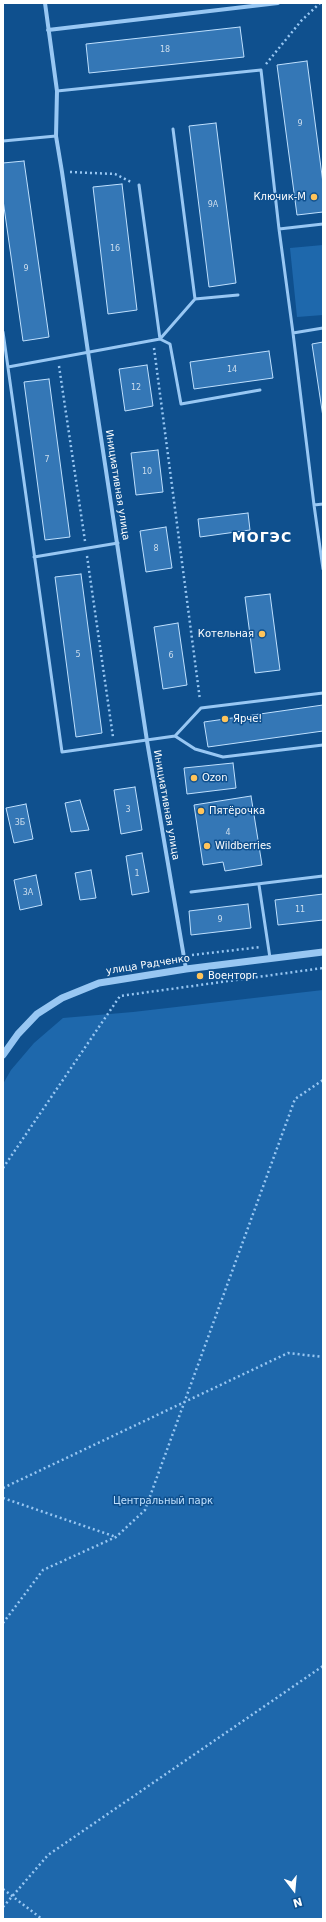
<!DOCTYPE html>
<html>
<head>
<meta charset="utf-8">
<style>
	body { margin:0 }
	#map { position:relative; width:326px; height:1922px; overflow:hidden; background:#0f508e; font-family:"DejaVu Sans",sans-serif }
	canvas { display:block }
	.frame { position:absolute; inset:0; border:4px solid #fff; pointer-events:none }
	.north { position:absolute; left:274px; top:1870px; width:40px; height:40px; -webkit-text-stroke:3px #0f508e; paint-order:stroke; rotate:164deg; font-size:11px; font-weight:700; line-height:16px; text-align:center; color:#fff }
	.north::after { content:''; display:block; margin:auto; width:14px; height:18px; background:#fff; clip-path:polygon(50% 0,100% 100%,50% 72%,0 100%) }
</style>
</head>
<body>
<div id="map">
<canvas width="326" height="1922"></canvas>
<div class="frame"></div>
<div class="north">N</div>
</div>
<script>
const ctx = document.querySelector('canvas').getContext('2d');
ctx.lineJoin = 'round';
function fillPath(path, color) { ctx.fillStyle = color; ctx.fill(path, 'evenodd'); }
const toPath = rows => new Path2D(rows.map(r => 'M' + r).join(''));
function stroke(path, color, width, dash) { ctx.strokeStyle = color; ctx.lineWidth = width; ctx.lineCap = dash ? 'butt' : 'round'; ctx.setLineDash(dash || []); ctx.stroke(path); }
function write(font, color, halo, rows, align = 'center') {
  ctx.font = font + ' "DejaVu Sans",sans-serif'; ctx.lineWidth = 3; ctx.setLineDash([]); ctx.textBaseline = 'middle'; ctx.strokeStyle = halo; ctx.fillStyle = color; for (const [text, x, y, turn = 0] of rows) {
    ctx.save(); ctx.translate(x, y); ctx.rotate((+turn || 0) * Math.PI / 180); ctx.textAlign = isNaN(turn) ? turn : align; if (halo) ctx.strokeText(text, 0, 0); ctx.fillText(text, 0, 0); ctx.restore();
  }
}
const green = toPath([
	[323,245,323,315,297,317,290,248],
	[323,990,323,1919,3,1919,3,1084,11,1070,34,1043,63,1018,133,1012]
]);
const building = toPath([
	[240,27,244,57,89,73,86,44,240,27],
	[307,61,323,183,323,212,297,215,277,65,307,61],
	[216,123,236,283,209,287,189,126,216,123],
	[24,161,49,337,23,341,3,200,3,163,24,161],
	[122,184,137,310,108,314,93,187,122,184],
	[323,342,323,417,312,344,323,342],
	[269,351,273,378,194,389,190,362,269,351],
	[147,365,153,406,125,411,119,369,147,365],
	[49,379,70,537,45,540,24,382,49,379],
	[158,450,163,492,136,495,131,453,158,450],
	[248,513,250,530,200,537,198,519,248,513],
	[166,527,172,568,146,572,140,531,166,527],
	[81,574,102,733,76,737,55,577,81,574],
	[270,594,280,670,255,673,245,597,270,594],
	[178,623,187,685,163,689,154,627,178,623],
	[323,705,323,731,208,747,204,722,323,705],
	[233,763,236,788,187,794,184,768,233,763],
	[135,787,142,830,121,834,114,790,135,787],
	[251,796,262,865,225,871,223,862,203,865,194,805,251,796],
	[80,800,89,830,71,832,65,803,80,800],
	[26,804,33,839,14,843,6,808,26,804],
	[142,853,149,892,132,895,126,856,142,853],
	[91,870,96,898,80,900,75,873,91,870],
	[36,875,42,905,20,910,14,880,36,875],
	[323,894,323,920,278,925,275,900,323,894],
	[248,904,251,928,191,935,189,911,248,904]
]);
const path = toPath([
	[266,64,301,21,320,3],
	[70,172,115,174,131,182],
	[154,348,200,700],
	[59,366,85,541],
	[87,556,113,737],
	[192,955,261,947],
	[3,1168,120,996,323,968],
	[3,1488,288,1353,323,1357],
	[3,1498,116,1537],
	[3,1623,43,1570,116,1537,145,1510,295,1099,323,1080],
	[3,1889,42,1919],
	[3,1907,48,1855,323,1666]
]);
const service = toPath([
	[57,91,261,70,279,229,323,224],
	[173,129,195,299],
	[3,141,56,136],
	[279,229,293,333],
	[238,295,195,299,160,339,170,344,181,404,260,390],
	[3,332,62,752,175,736,201,708,323,693],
	[8,367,160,339,139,185],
	[323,504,314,505,323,569],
	[314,505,293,333,323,328],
	[34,557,118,543],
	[175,736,195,749,223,757,323,745],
	[259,885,270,958],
	[191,892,323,876]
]);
const minor = toPath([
	[45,3,57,91,56,136,62,172,88,352,147,741,186,969],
	[48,30,278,3]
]);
const tertiary = toPath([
	[3,1055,18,1034,37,1014,62,998,99,983,186,969,323,952]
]);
const markers = [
	[314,197,4,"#ffc45a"],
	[262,634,4,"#ffc45a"],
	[225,719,4,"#ffc45a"],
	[194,778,4,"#ffc45a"],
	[201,811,4,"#ffc45a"],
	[207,846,4,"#ffc45a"],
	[200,976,4,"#ffc45a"]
];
const numberNames = [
	["18",165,50],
	["9",300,124],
	["9А",213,205],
	["16",115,249],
	["9",26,269],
	["14",232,370],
	["12",136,388],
	["7",47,460],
	["10",147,472],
	["8",156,549],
	["5",78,655],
	["6",171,656],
	["3",128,810],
	["3Б",20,823],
	["4",228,833],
	["1",137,874],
	["3А",28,893],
	["11",300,910],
	["9",220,920]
];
const poiNames = [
	["Ключик-М",306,197,"right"],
	["Котельная",254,634,"right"],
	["Ярче!",233,719],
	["Ozon",202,778],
	["Пятёрочка",209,811],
	["Wildberries",215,846],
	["Военторг",208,976]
];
const streetNames = [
	["Инициативная улица",117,485,81],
	["Инициативная улица",166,805,80],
	["улица Радченко",148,965,-9]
];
const parkNames = [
	["Центральный парк",163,1501]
];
const districtNames = [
	["МОГЭС",262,538]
];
fillPath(green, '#1e68ac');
fillPath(building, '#3477b6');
stroke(building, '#bfe0fe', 1);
stroke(path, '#98c7f3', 2.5, [2, 3]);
stroke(service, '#98c7f3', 3);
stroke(minor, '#98c7f3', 4);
stroke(tertiary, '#98c7f3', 7);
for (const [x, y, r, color] of markers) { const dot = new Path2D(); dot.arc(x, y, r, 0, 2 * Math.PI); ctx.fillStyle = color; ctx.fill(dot); stroke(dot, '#0f508e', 1.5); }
write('8px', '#ccdded', null, numberNames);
write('10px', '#fff', '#0f508e', poiNames, 'left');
write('10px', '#fff', '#0f508e', streetNames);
write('10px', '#bfe0fe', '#0f508e', parkNames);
ctx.letterSpacing = '1px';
write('bold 14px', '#fff', '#0f508e', districtNames);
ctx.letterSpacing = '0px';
</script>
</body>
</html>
